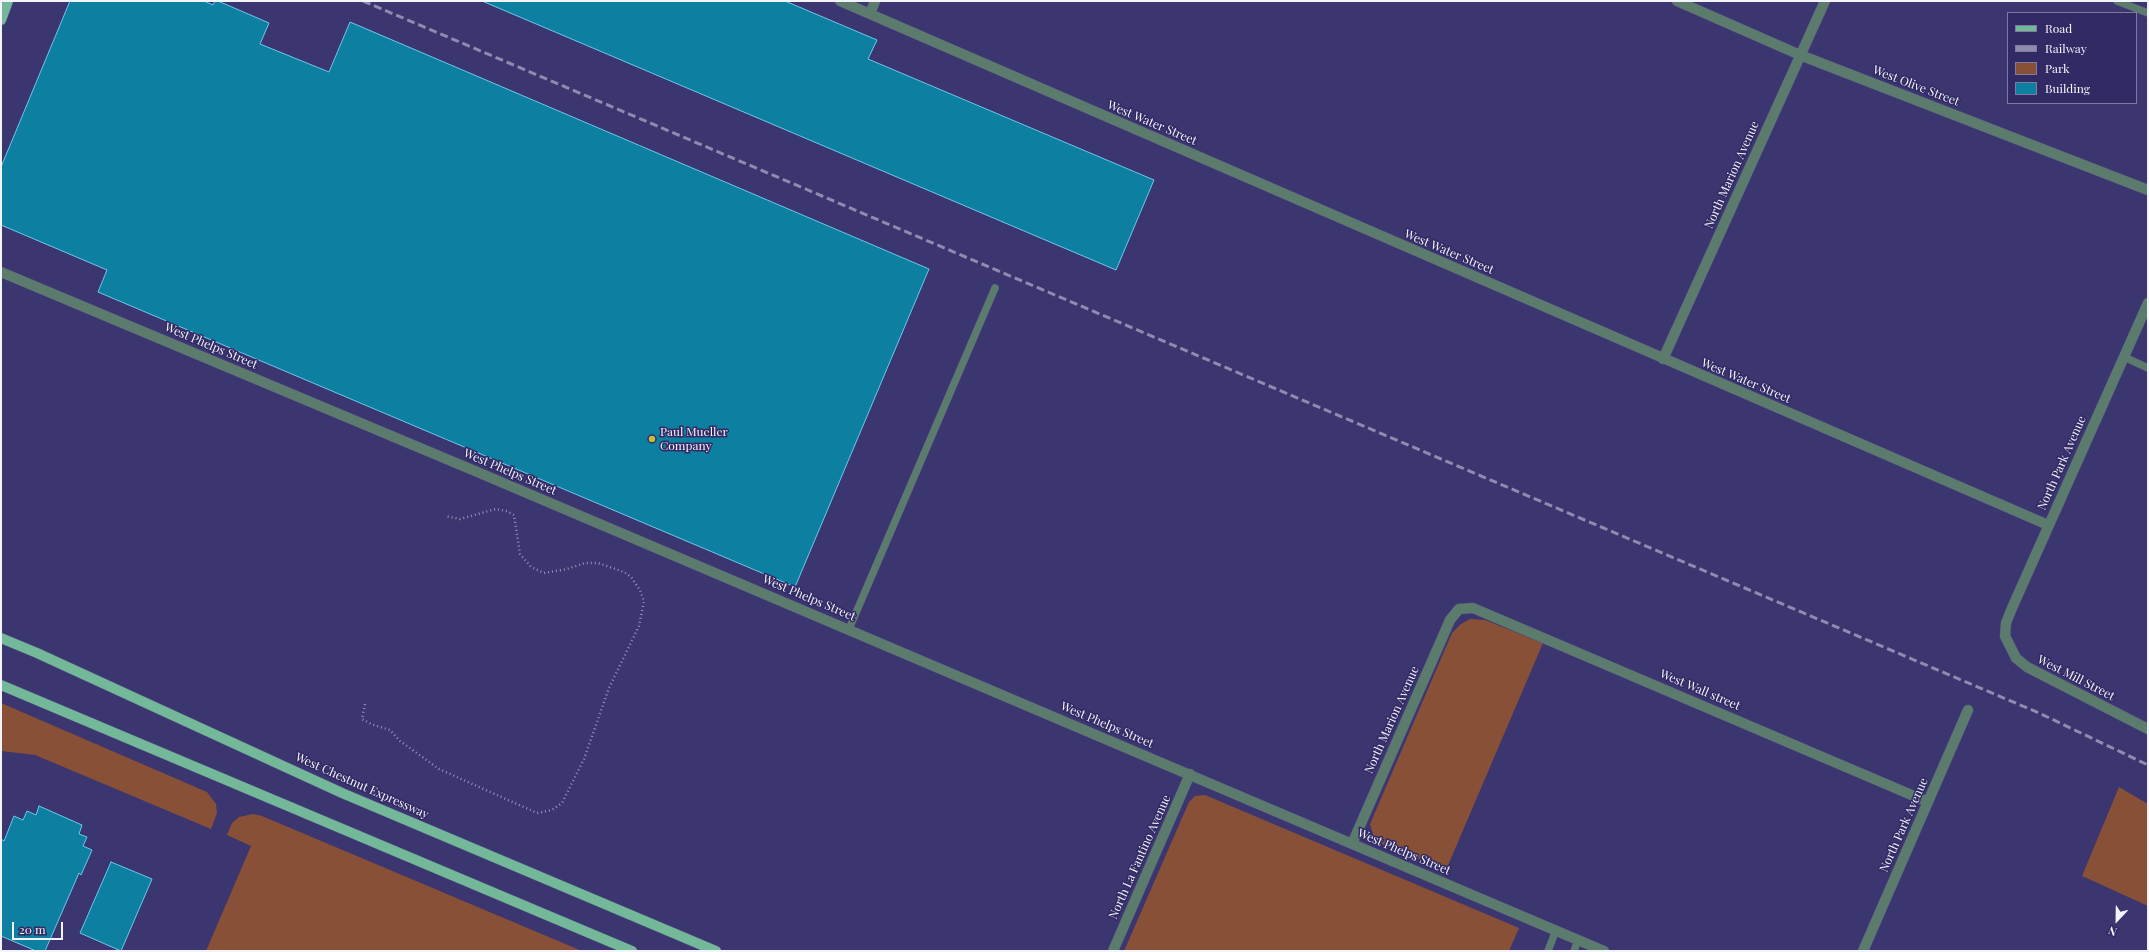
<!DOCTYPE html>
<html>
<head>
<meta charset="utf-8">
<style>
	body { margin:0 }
	#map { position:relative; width:2149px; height:952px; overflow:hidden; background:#3b3570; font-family:"Playfair Display",serif }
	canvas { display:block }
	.frame { position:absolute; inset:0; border:2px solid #f3f3fb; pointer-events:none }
	.legend { position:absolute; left:2007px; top:12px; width:130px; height:92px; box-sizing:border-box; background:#312a64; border:1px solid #7f7aa0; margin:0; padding:5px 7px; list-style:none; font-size:12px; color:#f3f3fb }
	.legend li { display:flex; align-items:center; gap:8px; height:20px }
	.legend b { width:20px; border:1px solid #7f7aa0 }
	.north { position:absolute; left:2097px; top:900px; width:40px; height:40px; -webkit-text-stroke:3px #312a64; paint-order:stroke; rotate:202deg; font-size:11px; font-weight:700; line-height:16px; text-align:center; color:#f3f3fb }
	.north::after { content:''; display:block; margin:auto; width:14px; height:18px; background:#f3f3fb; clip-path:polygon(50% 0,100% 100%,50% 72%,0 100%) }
	.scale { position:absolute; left:12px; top:922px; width:51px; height:18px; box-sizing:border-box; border:2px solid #f3f3fb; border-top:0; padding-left:5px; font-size:12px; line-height:14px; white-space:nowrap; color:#f3f3fb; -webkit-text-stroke:3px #312a64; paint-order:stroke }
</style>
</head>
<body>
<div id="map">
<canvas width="2149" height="952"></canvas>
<div class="frame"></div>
<ul class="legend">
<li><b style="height:5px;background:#72b899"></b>Road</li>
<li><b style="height:5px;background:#8e8baf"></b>Railway</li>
<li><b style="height:11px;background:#875037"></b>Park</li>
<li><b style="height:11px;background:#0d7fa0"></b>Building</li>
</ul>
<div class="north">N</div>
<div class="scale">20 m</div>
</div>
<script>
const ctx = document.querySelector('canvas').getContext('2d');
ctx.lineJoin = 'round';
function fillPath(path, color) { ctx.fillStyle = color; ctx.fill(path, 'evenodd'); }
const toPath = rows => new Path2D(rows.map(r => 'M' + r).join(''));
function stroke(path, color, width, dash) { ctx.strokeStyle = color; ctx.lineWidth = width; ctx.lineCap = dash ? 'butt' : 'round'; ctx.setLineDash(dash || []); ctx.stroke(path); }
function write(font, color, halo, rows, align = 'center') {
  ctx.font = font + ' "Playfair Display",serif'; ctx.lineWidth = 3; ctx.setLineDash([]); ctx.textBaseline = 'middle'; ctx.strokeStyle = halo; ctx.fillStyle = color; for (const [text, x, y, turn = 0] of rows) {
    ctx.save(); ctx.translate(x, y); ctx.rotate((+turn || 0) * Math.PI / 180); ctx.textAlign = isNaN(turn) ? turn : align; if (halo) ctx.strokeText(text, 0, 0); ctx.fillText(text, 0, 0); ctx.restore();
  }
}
const green = toPath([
	[1470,619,1485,620,1543,643,1446,870,1381,844,1374,838,1370,824,1452,633,1461,624],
	[1,703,207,792,216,804,217,813,211,829,35,755,1,751],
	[2119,787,2148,804,2148,906,2082,876],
	[1205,795,1519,928,1509,951,1124,951,1189,802,1195,796],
	[253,814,262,816,582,951,206,951,251,846,227,835,232,823,239,817]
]);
const building = toPath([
	[70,1,204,1,213,5,215,1,218,1,269,23,260,44,329,72,350,22,929,269,795,587,98,292,107,270,1,225,1,167,70,1],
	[482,1,785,1,877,40,868,59,1154,180,1116,270,482,1],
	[39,806,82,825,79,834,87,837,83,846,92,850,81,875,79,873,45,951,36,951,1,936,1,839,4,841,14,816,23,820,27,811,36,815,39,806],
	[111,862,152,879,121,951,80,933,111,862]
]);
const path = toPath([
	[365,704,362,719,371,724,390,730,400,741,439,769,537,813,552,810,562,803,584,759,609,688,639,626,644,601,640,590,631,577,624,572,598,563,585,563,567,569,544,573,531,567,520,554,514,515,506,511,496,509,460,519,445,516]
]);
const service = toPath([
	[2117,1,2148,13],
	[2124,357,2148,368],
	[849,629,995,288],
	[1548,951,1556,930],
	[1574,951,1578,940]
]);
const minor = toPath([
	[840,1,2048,525],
	[1677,1,1800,55,2148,190],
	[870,14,875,1],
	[1,272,475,471,1604,951],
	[2148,303,2012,608,2006,623,2005,636,2016,658,2027,667,2148,729],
	[1663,359,1825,1],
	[1352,844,1450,620,1459,609,1473,608,1928,802],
	[1113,951,1190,774],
	[1863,951,1968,710]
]);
const primary = toPath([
	[1,20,8,1],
	[1,638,37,653,342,793,716,951],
	[1,685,632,951]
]);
const rail = toPath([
	[363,1,2039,713,2148,765]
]);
const markers = [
	[652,439,4,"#c6bc3c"]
];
const streetNames = [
	["West Olive Street",1916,86,21],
	["West Water Street",1152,123,23],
	["North Marion Avenue",1732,175,-66],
	["West Water Street",1449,252,23],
	["West Phelps Street",211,346,23],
	["West Water Street",1746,381,23],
	["North Park Avenue",2062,463,-66],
	["West Phelps Street",510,472,23],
	["West Phelps Street",809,598,23],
	["West Mill Street",2076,678,27],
	["West Wall street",1700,690,23],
	["North Marion Avenue",1392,720,-66],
	["West Phelps Street",1107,725,23],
	["West Chestnut Expressway",362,786,24],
	["North Park Avenue",1904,825,-66],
	["West Phelps Street",1404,852,23],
	["North La Fantino Avenue",1140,857,-66]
];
const poiNames = [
	["Paul Mueller",660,432],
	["Company",660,446]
];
fillPath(green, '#875037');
fillPath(building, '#0d7fa0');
stroke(building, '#6ec8ea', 1);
stroke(service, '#555083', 8);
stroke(minor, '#555083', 11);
stroke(primary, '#555083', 11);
stroke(path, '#9592b4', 2.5, [1, 3]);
stroke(service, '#5b7c6d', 7);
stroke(minor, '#5b7c6d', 10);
stroke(primary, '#72b899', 10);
stroke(rail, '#8e8baf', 3, [8, 4]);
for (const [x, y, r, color] of markers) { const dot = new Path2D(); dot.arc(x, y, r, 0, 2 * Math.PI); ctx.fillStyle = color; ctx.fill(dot); stroke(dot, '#312a64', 1.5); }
write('12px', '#f3f3fb', '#312a64', streetNames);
write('12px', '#f3f3fb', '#312a64', poiNames, 'left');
</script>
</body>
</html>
